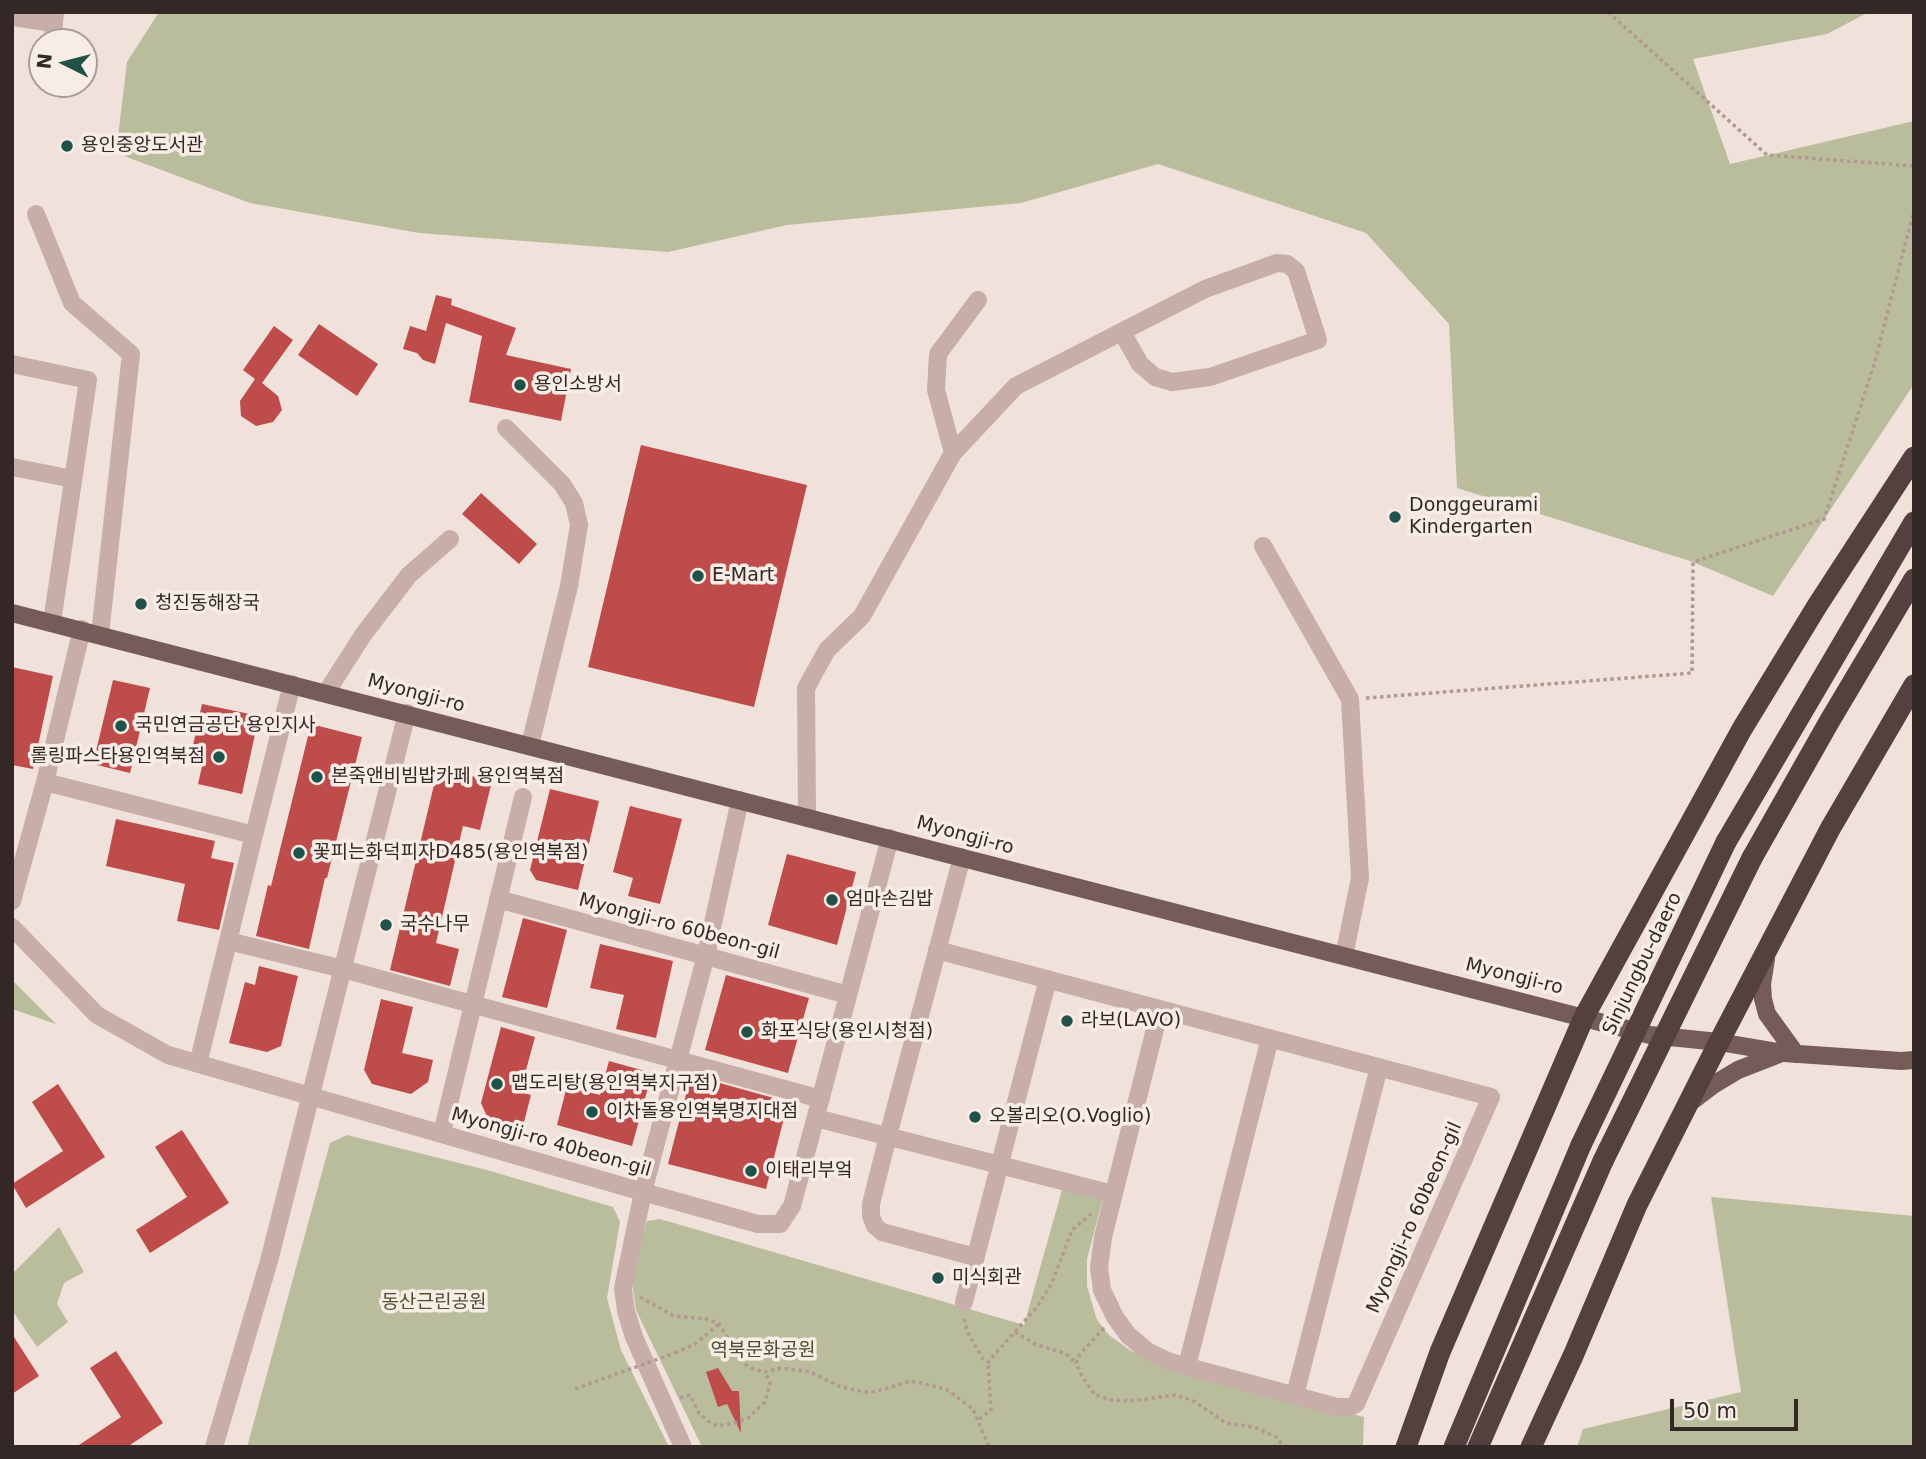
<!DOCTYPE html>
<html>
<head>
<meta charset="utf-8">
<style>
	body { margin:0 }
	#map { position:relative; width:1926px; height:1459px; overflow:hidden; background:#f0e1db; font-family:"DejaVu Sans",sans-serif }
	canvas { display:block }
	.frame { position:absolute; inset:0; border:14px solid #342827; pointer-events:none }
	.north { position:absolute; left:28px; top:28px; width:70px; height:70px; box-sizing:border-box; background:#f8ece7; border:2px solid #aa9e9a; border-radius:50%; rotate:276deg; font-size:19px; font-weight:700; line-height:28px; text-align:center; color:#342827 }
	.north::after { content:''; display:block; margin:auto; width:24px; height:32px; background:#20524a; clip-path:polygon(50% 0,100% 100%,50% 72%,0 100%) }
	.scale { position:absolute; left:1670px; top:1399px; width:128px; height:32px; box-sizing:border-box; border:4px solid #342827; border-top:0; padding-left:9px; font-size:21px; line-height:24px; white-space:nowrap; color:#342827; -webkit-text-stroke:5px #f8ece7; paint-order:stroke }
</style>
</head>
<body>
<div id="map">
<canvas width="1926" height="1459"></canvas>
<div class="frame"></div>
<div class="north">N</div>
<div class="scale">50 m</div>
</div>
<script>
const ctx = document.querySelector('canvas').getContext('2d');
ctx.lineJoin = 'round';
function fillPath(path, color) { ctx.fillStyle = color; ctx.fill(path, 'evenodd'); }
const toPath = rows => new Path2D(rows.map(r => 'M' + r).join(''));
function stroke(path, color, width, dash) { ctx.strokeStyle = color; ctx.lineWidth = width; ctx.lineCap = dash ? 'butt' : 'round'; ctx.setLineDash(dash || []); ctx.stroke(path); }
function write(font, color, halo, rows, align = 'center') {
  ctx.font = font + ' "DejaVu Sans","Noto Sans KR",sans-serif'; ctx.lineWidth = 7; ctx.setLineDash([]); ctx.textBaseline = 'middle'; ctx.strokeStyle = halo; ctx.fillStyle = color; for (const [text, x, y, turn = 0] of rows) {
    ctx.save(); ctx.translate(x, y); ctx.rotate((+turn || 0) * Math.PI / 180); ctx.textAlign = isNaN(turn) ? turn : align; if (halo) ctx.strokeText(text, 0, 0); ctx.fillText(text, 0, 0); ctx.restore();
  }
}
const green = toPath([
	[159,12,1869,12,1827,34,1693,59,1730,164,1914,121,1914,384,1773,596,1693,562,1457,488,1449,324,1366,233,1158,164,1021,203,787,225,668,252,419,233,250,203,116,153,127,62],
	[12,980,56,1024,12,1009],
	[347,1135,487,1170,613,1207,620,1222,607,1298,621,1350,669,1447,247,1447,330,1143],
	[1062,1190,1103,1198,1087,1259,1087,1286,1097,1320,1109,1335,1131,1351,1157,1363,1364,1417,1363,1447,702,1447,636,1310,632,1281,638,1250,647,1221,660,1219,1024,1325],
	[1711,1197,1914,1216,1914,1447,1577,1447,1583,1429,1741,1392],
	[59,1227,84,1272,64,1283,57,1304,68,1322,37,1347,12,1310,12,1274]
]);
const building = toPath([
	[436,295,452,299,451,305,516,328,506,355,571,369,561,421,469,402,482,336,446,323,435,364,423,360,417,353,403,349,410,326,426,331],
	[319,324,378,364,357,396,298,355],
	[274,326,293,340,262,383,278,396,282,410,273,422,256,426,241,416,240,401,255,379,243,370],
	[641,445,807,485,754,707,588,667],
	[481,493,537,544,519,564,462,514],
	[12,667,53,676,33,769,12,765],
	[113,680,150,688,130,773,93,764],
	[202,704,259,716,242,794,198,784,205,753,192,750],
	[311,724,362,737,327,878,325,878,309,949,256,936,268,885,271,886],
	[438,768,492,781,480,830,463,826,436,943,459,949,450,986,390,970],
	[550,789,599,801,578,890,536,880,530,870],
	[630,806,682,819,660,904,628,896,633,878,613,872],
	[116,819,215,841,211,858,234,863,219,930,177,921,185,884,106,866],
	[787,854,856,872,837,945,768,925],
	[523,918,567,930,547,1008,502,997],
	[600,944,673,961,656,1038,616,1029,624,995,590,988],
	[259,966,298,976,281,1046,267,1052,229,1043,245,982,255,985],
	[726,975,809,998,788,1073,705,1050],
	[381,999,413,1007,402,1053,433,1060,428,1082,411,1094,372,1084,364,1070],
	[501,1027,535,1037,520,1092,531,1095,522,1130,489,1121,481,1103],
	[609,1061,652,1073,632,1146,557,1125,567,1086,600,1095],
	[691,1075,788,1102,766,1189,668,1164],
	[58,1084,105,1157,26,1208,12,1184,63,1151,32,1102],
	[182,1130,229,1203,150,1253,136,1230,187,1197,155,1147],
	[12,1334,39,1376,12,1394],
	[116,1351,163,1423,127,1447,76,1447,121,1417,90,1368],
	[718,1368,732,1391,739,1391,741,1433,727,1404,718,1407,706,1372]
]);
const path = toPath([
	[1608,12,1767,155,1914,166],
	[1366,698,1692,673,1693,562,1824,519,1874,365,1914,210],
	[525,781,528,761],
	[640,1297,674,1316,707,1319,719,1324,743,1363,753,1369,765,1372,781,1368,798,1370,810,1372,841,1387,865,1392,877,1391,911,1381,946,1389,973,1409,989,1447],
	[964,1319,968,1333,983,1359,988,1362,1037,1307,1052,1283,1072,1230,1091,1214],
	[1104,1328,1080,1354,1076,1363,1083,1378,1095,1395,1112,1400,1132,1401,1175,1395,1192,1400,1226,1423,1254,1427,1276,1437,1284,1447],
	[1015,1332,1035,1344,1066,1354,1076,1363],
	[675,1353,695,1344,719,1324],
	[575,1389,608,1377],
	[680,1398,690,1395,699,1413,708,1421,717,1426,731,1424,748,1418,765,1402,770,1383,765,1372],
	[979,1419,991,1410,988,1362]
]);
const minor = toPath([
	[20,12,19,18,54,23,55,12],
	[53,41,54,23],
	[36,214,72,303,131,354,100,634],
	[12,364,88,380,52,622],
	[506,428,562,484,574,503,579,525,569,586,530,745],
	[953,453,1016,386,1205,289,1277,263,1287,264,1296,271,1318,340,1210,377,1172,382,1155,377,1140,364,1122,332],
	[12,467,73,479],
	[1263,546,1350,699,1360,878,1344,956],
	[326,693,363,635,409,575,450,539],
	[45,782,82,629],
	[807,817,806,688,827,650,862,616,953,453,936,390,938,354,978,300],
	[254,835,292,684],
	[962,857,888,1136,871,1204,871,1216,875,1226,882,1232,975,1257],
	[498,899,848,995],
	[12,901,45,782,254,835,198,1064],
	[12,927,97,1015,168,1055,643,1192,758,1224,780,1224,792,1206,890,838],
	[228,941,343,969,821,1099],
	[937,950,1491,1097,1356,1404,1350,1407,1337,1407,1170,1362,1147,1351,1128,1335,1115,1317,1102,1290,1099,1267,1103,1237,1160,1009],
	[816,1118,1113,1194],
	[442,1133,523,797],
	[964,1302,1048,979],
	[1187,1366,1270,1038],
	[1295,1395,1379,1067],
	[214,1447,269,1261,407,713],
	[683,1447,634,1337,626,1311,623,1288,643,1192,706,955,740,800]
]);
const major = toPath([
	[12,613,1650,1035,1719,1042,1784,1053,1901,1061,1914,1060],
	[1766,959,1762,984,1763,999,1767,1014,1796,1054],
	[1688,1104,1713,1085,1738,1070,1779,1054]
]);
const highway = toPath([
	[1726,842,1914,522],
	[1752,858,1829,722,1914,579],
	[1406,1447,1440,1352,1584,1017,1742,729,1817,606,1914,457],
	[1454,1447,1581,1145],
	[1478,1447,1603,1161],
	[1531,1447,1573,1356,1637,1205,1719,1042,1830,829,1914,685]
]);
const pathBridge = toPath([
	[608,1377,675,1353]
]);
const highwayBridge = toPath([
	[1581,1145,1726,842],
	[1603,1161,1752,858]
]);
const markers = [
	[67,146,7,"#20524a"],
	[520,385,7,"#20524a"],
	[1395,517,7,"#20524a"],
	[698,576,7,"#20524a"],
	[141,604,7,"#20524a"],
	[121,726,7,"#20524a"],
	[219,757,7,"#20524a"],
	[317,777,7,"#20524a"],
	[299,853,7,"#20524a"],
	[832,900,7,"#20524a"],
	[386,925,7,"#20524a"],
	[1067,1021,7,"#20524a"],
	[747,1032,7,"#20524a"],
	[497,1084,7,"#20524a"],
	[592,1112,7,"#20524a"],
	[975,1117,7,"#20524a"],
	[751,1171,7,"#20524a"],
	[938,1278,7,"#20524a"]
];
const poiNames = [
	["용인중앙도서관",81,146],
	["용인소방서",534,385],
	["Donggeurami",1409,506],
	["Kindergarten",1409,528],
	["E-Mart",712,576],
	["청진동해장국",155,604],
	["국민연금공단 용인지사",135,726],
	["롤링파스타용인역북점",205,757,"right"],
	["본죽앤비빔밥카페 용인역북점",331,777],
	["꽃피는화덕피자D485(용인역북점)",313,853],
	["엄마손김밥",846,900],
	["국수나무",400,925],
	["라보(LAVO)",1081,1021],
	["화포식당(용인시청점)",761,1032],
	["맵도리탕(용인역북지구점)",511,1084],
	["이차돌용인역북명지대점",606,1112],
	["오볼리오(O.Voglio)",989,1117],
	["이태리부엌",765,1171],
	["미식회관",952,1278]
];
const streetNames = [
	["Myongji-ro",416,694,15],
	["Myongji-ro",965,836,15],
	["Myongji-ro 60beon-gil",679,927,15],
	["Sinjungbu-daero",1643,964,-64],
	["Myongji-ro",1514,977,14],
	["Myongji-ro 40beon-gil",551,1143,16],
	["Myongji-ro 60beon-gil",1415,1218,-66]
];
const parkNames = [
	["동산근린공원",434,1303],
	["역북문화공원",763,1351]
];
fillPath(green, '#babd9c');
fillPath(building, '#bd4c4b');
stroke(path, '#b29892', 3.5, [3.5, 3.5]);
stroke(minor, '#c7aea8', 18);
stroke(major, '#755c59', 18);
stroke(highway, '#54413f', 21);
stroke(pathBridge, '#b29892', 3.5, [3.5, 3.5]);
stroke(highwayBridge, '#54413f', 21);
for (const [x, y, r, color] of markers) { const dot = new Path2D(); dot.arc(x, y, r, 0, 2 * Math.PI); ctx.fillStyle = color; ctx.fill(dot); stroke(dot, '#f8ece7', 2.5); }
write('19px', '#342827', '#f8ece7', poiNames, 'left');
write('19px', '#342827', '#f8ece7', streetNames);
write('19px', '#4c502d', '#f8ece7', parkNames);
</script>
</body>
</html>
